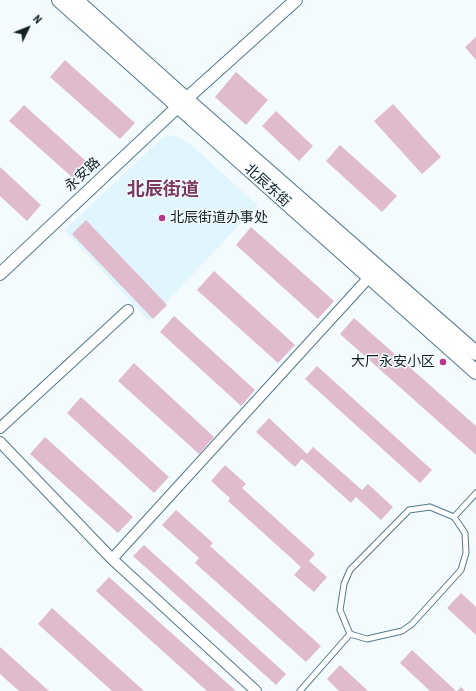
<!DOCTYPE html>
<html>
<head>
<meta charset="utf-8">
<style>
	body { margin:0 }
	#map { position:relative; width:476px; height:691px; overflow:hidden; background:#f3fbff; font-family:"Roboto Condensed",sans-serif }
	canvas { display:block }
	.north { position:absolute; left:8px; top:8px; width:40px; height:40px; -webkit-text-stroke:3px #f3fbff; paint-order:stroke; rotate:47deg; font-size:11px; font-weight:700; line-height:16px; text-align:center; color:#112127 }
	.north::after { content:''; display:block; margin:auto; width:14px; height:18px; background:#112127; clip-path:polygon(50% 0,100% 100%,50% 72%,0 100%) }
</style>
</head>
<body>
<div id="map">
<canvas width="476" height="691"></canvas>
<div class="north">N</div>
</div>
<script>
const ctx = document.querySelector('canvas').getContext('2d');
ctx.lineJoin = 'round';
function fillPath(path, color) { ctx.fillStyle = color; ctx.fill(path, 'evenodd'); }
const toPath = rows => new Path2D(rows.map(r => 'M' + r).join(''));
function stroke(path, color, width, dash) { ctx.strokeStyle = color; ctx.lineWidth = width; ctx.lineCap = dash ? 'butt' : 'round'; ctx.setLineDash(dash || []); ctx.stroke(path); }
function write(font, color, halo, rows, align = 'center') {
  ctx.font = font + ' "Roboto Condensed","Noto Sans SC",sans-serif'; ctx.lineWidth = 3; ctx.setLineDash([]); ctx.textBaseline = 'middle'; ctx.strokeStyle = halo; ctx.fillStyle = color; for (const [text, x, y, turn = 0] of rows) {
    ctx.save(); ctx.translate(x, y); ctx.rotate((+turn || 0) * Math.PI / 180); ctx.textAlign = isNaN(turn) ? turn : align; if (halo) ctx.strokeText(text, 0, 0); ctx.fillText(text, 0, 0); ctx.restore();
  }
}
const built = toPath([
	[175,136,189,143,258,205,149,321,64,230,163,137]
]);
const building = toPath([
	[476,37,476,60,465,47],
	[65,60,135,123,120,139,50,77],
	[236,72,268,100,246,125,215,97],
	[393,104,441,157,422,174,374,121],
	[24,105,87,162,73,178,9,121],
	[276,111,313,146,299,161,262,126],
	[340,145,397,196,382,212,326,161],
	[0,167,41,205,27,221,0,196],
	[86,220,167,305,153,319,72,234],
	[251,227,334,301,318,319,236,245],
	[214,271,295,345,278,363,197,290],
	[174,316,255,390,241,406,160,332],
	[354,318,476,426,476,455,340,334],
	[134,363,214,437,199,454,118,381],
	[317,366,432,470,420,483,305,379],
	[81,397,169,477,154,493,67,413],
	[269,418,307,454,313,447,362,490,368,484,393,507,381,520,356,497,351,503,302,459,295,467,256,432],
	[45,437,133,517,118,533,30,454],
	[225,465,246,484,242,488,315,554,309,561,327,577,314,592,294,575,301,567,228,501,230,498,211,481],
	[176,510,213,543,210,546,321,646,306,662,195,563,199,558,162,525],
	[144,545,286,674,276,685,133,556],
	[109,577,236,691,207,691,96,591],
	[461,593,476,607,476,635,447,608],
	[52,608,144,691,112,691,38,624],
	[0,647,49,691,19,691,0,674],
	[412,650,456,691,430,691,400,663],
	[340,665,368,691,339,691,327,679],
	[461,687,465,691,457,691]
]);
const service = toPath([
	[430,507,454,517,465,533,466,553,461,570,412,624,402,631,367,639,350,634,340,610,344,584,350,570,409,510,430,507],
	[454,517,476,493],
	[300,691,350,634]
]);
const minor = toPath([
	[0,428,128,310],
	[0,442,112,559,256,691],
	[112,559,373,273]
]);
const tertiary = toPath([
	[0,274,186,99,296,0]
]);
const secondary = toPath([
	[59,0,476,372],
	[76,0,186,99,476,353]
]);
const markers = [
	[162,218,4,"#b53785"],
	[443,362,4,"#b53785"]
];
const streetNames = [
	["永安路",83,175,-43],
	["北辰东街",267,186,42]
];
const poiNames = [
	["北辰街道办事处",170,218],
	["大厂永安小区",435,362,"right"]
];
const districtNames = [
	["北辰街道",163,190]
];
fillPath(built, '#e1f5fe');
fillPath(building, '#e0bacd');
stroke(service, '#53798a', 7);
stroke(minor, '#53798a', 12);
stroke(tertiary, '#53798a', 14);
stroke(secondary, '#53798a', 16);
stroke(service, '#fff', 5);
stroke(minor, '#fff', 10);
stroke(tertiary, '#fff', 12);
stroke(secondary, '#fff', 14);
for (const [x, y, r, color] of markers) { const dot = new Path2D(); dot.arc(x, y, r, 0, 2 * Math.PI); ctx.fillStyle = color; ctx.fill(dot); stroke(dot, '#f3fbff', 1.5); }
write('14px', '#112127', '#f3fbff', streetNames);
write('14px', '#112127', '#f3fbff', poiNames, 'left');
write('bold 18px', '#7a3a5f', '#f3fbff', districtNames);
</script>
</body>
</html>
